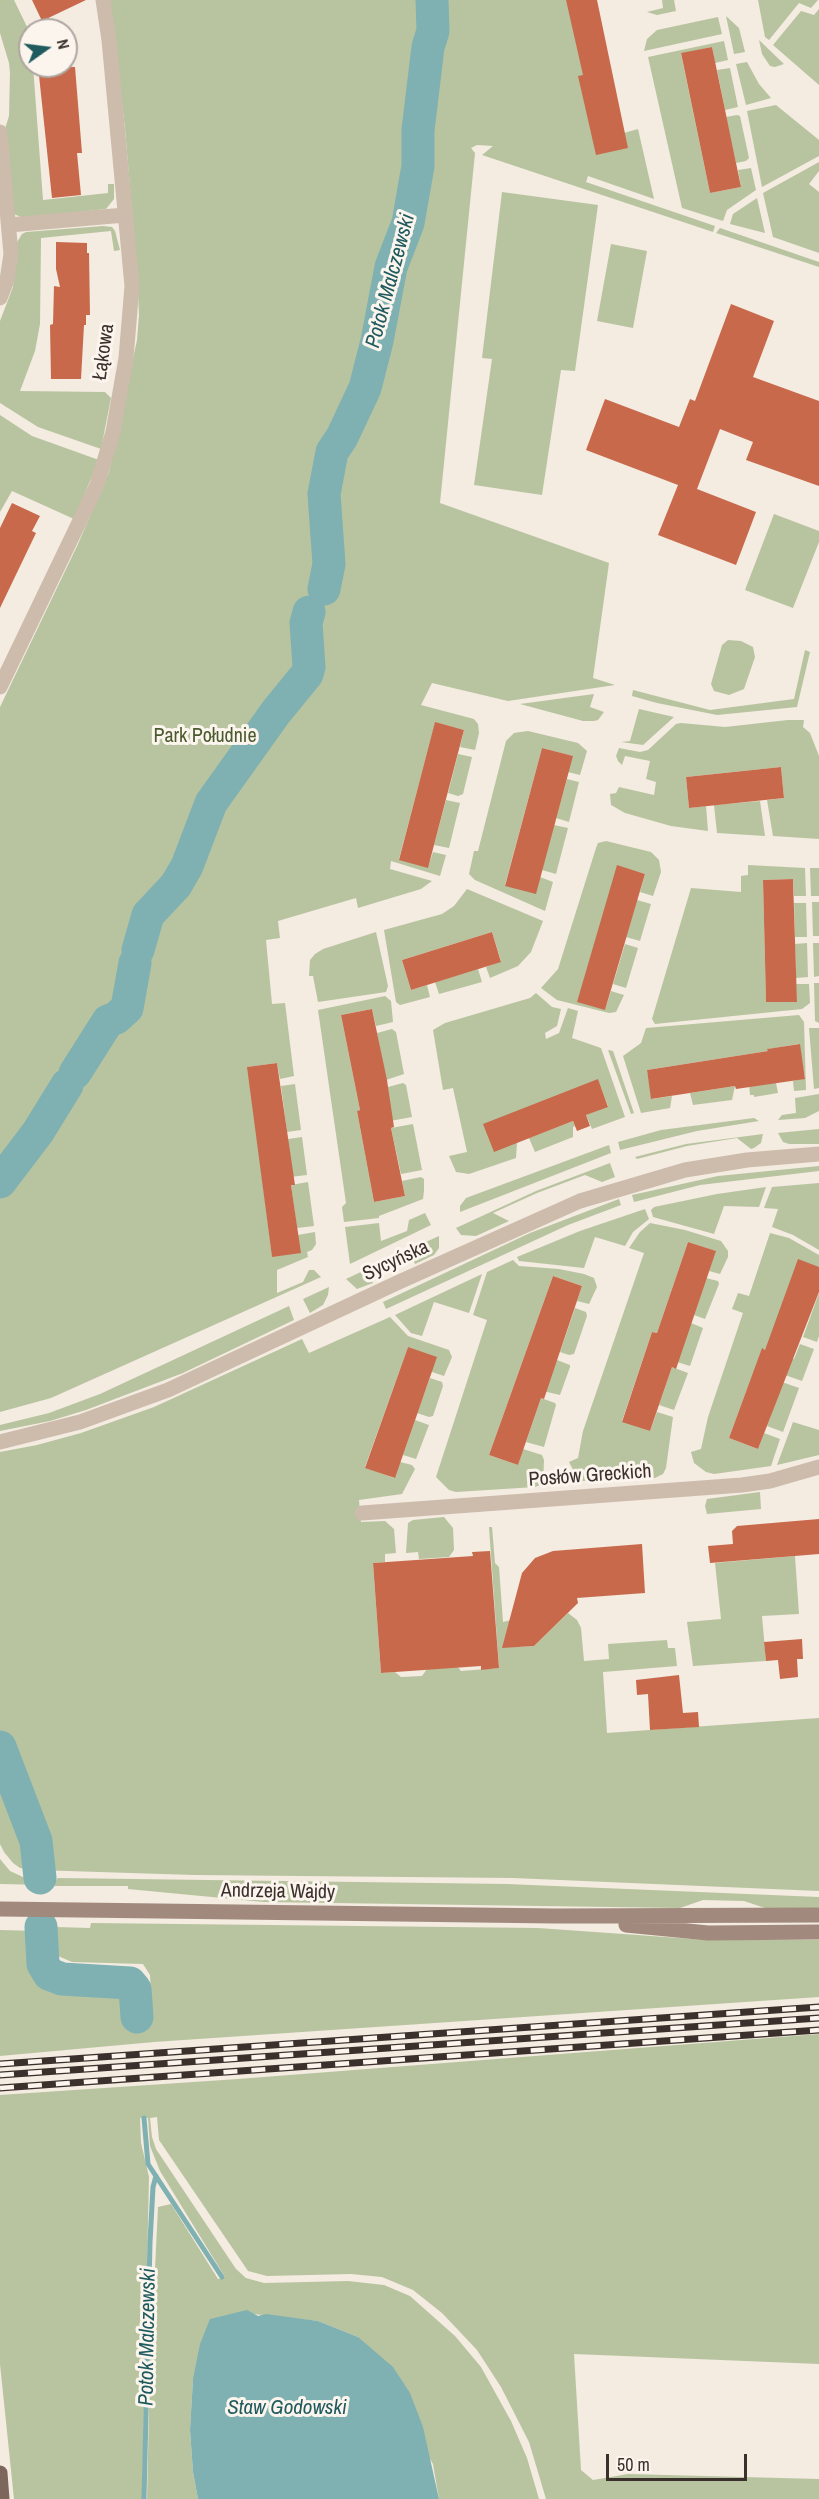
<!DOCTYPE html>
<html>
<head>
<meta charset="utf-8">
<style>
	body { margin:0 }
	#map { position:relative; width:819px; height:2499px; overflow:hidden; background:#f4ebe1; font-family:"Archivo Narrow",sans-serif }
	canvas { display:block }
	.north { position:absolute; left:18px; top:18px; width:60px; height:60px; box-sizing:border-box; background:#fbf5ee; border:2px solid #aea6a0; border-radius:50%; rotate:76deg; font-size:16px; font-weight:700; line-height:24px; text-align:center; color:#3b302b }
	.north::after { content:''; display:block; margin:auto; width:21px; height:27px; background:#1f5a5e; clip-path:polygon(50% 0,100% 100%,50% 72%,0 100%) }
	.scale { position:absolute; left:606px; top:2454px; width:141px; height:27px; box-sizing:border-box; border:3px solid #3b302b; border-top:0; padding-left:8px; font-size:18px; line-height:21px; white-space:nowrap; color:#3b302b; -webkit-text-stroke:4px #fbf5ee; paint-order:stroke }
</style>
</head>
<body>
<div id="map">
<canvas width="819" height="2499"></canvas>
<div class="north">N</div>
<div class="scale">50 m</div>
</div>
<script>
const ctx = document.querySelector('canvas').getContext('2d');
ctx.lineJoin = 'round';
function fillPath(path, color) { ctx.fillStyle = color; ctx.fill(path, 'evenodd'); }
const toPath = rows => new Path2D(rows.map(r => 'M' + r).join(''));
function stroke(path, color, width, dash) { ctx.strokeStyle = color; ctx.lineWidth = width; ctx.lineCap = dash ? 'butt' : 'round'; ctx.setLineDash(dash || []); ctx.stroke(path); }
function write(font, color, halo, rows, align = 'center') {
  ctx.font = font + ' "Archivo Narrow",sans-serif'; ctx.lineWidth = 6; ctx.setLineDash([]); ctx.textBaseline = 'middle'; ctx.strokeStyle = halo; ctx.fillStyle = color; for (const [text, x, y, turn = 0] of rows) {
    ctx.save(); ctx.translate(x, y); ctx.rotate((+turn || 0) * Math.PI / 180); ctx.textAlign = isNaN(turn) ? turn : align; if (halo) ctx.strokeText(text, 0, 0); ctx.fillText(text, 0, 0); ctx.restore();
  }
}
const green = toPath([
	[0,0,14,0,30,33,30,66,33,66,43,200,108,193,108,184,114,184,114,199,106,209,23,218,14,214,5,129,9,116,10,73,9,63,0,33],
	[110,0,566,0,624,133,638,129,654,199,588,176,586,182,715,226,713,232,482,155,493,146,477,145,471,148,475,153,440,503,609,563,593,678,615,685,508,701,432,683,421,705,474,719,478,724,479,733,475,750,460,747,464,730,435,723,399,859,428,867,433,852,446,855,440,876,391,861,390,869,432,881,421,889,358,908,356,898,278,921,280,938,266,940,272,1004,285,1003,294,1076,280,1079,277,1063,248,1067,272,1256,298,1235,315,1232,316,1244,312,1250,307,1252,308,1257,277,1270,277,1293,303,1282,309,1270,314,1270,321,1277,51,1398,0,1412,0,707,78,544,109,472,137,340,139,315,137,270,125,129],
	[662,0,674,0,676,11,657,15,647,12,663,8],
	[758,0,818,0,811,8,799,3,769,40,765,37],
	[819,9,819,85,773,45,801,11,814,15],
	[726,16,739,28,745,52,734,54],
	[718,17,722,34,644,51,647,39,657,30],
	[759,40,784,64,775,67,770,66,762,54],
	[724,41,728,60,715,63,712,47,681,54,710,193,741,187,738,170,751,168,756,190,727,210,723,221,682,208,648,57],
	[747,62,759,84,771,98,746,105,736,64],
	[730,68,738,107,725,110,717,70],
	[776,105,819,140,819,156,762,187,747,111],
	[737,115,740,116,749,158,746,161,736,163,726,117],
	[819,162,819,171,809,184,819,192,819,253,773,237,763,193],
	[502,192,598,205,575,371,561,370,542,495,474,485,492,359,482,358],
	[757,198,765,233,730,224,733,214],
	[103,226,112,227,115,231,120,250,114,251,111,231,41,238,40,324,35,351,20,391,105,392,111,398,101,449,38,427,0,403,0,321,13,287,16,244,22,234,26,232],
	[720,228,819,262,819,267,716,233],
	[611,244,647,251,633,328,597,321],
	[0,415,32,436,99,460,74,519,12,491,0,512],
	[774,514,819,531,819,542,793,608,745,590],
	[728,640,741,641,753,647,755,657,744,689,729,695,714,691,711,684,722,645],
	[805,650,810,652,797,707,717,715,657,703,632,696,633,690,710,710,794,699],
	[594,694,590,707,604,712,598,720,594,721,583,721,520,704],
	[639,709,674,717,643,745,621,742,630,741],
	[788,720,804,720,803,727,810,733,819,756,819,839,773,836,767,800,784,798,781,767,686,777,689,808,706,806,708,831,671,826,625,813,611,805,610,794,616,793,619,787,654,795,656,782,646,779,650,761,625,756,622,765,618,761,616,756,619,748,640,752,648,750,676,724,681,723,725,727],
	[528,731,578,743,587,751,580,775,568,772,572,756,542,748,505,885,540,877,553,882,545,911,475,880,469,874,474,851,478,851,506,741,514,733],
	[458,754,472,757,463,794,458,796,448,793],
	[567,779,579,782,569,822,556,818],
	[446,800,460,803,449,848,434,845],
	[760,801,765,836,717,833,714,805],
	[554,825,568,828,556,874,542,870],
	[606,841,651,852,659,860,661,872,653,896,640,892,645,874,618,866,605,1010,611,991,624,995,616,1012,609,1013,557,1000,541,988,558,969,596,848,598,843],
	[748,865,805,868,806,896,794,896,793,879,763,880,766,1002,797,1002,796,984,809,984,810,1003,802,1009,655,1024,652,1019,691,888,741,892,741,876,748,875],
	[810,868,819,868,819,896,811,896],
	[467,889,543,921,531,952,518,966,490,978,486,967,501,961,492,932,402,960,411,990,427,985,430,997,400,1005,396,1002,384,930,442,914,454,906],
	[637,900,651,904,640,941,626,937],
	[812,902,819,902,819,936,813,936],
	[794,903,806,903,807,937,795,937],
	[376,932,388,986,386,992,318,1002,313,976,309,976,310,960,315,954,323,949],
	[807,943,808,977,796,978,795,944],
	[813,943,819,943,819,976,814,977],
	[625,944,638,948,626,988,613,984],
	[478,969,482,982,439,994,435,982],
	[814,983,819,983,819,1023,815,1021],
	[536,993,552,1007,561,1009,557,1026,545,1033,546,1039,559,1033,568,1008,578,1011,572,1038,601,1048,625,1117,592,1129,586,1115,608,1106,598,1080,517,1143,516,1158,469,1174,456,1172,449,1156,467,1152,453,1088,443,1090,433,1030,445,1023,530,998],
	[385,996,391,1001,393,1022,376,1026,372,1009,341,1015,360,1110,357,1111,374,1202,405,1196,402,1181,421,1177,424,1179,424,1191,423,1199,379,1216,379,1218,344,1222,342,1207,346,1203,318,1010],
	[799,1015,804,1022,806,1090,794,1091,793,1081,805,1078,799,1044,768,1049,768,1051,647,1070,652,1099,672,1096,670,1108,641,1113,623,1056,641,1043,646,1028],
	[809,1028,819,1028,819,1088,814,1089],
	[392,1029,396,1032,404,1074,386,1080,377,1033],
	[608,1050,613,1051,634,1113,631,1114],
	[403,1083,406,1085,412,1117,390,1121,388,1087],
	[776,1083,778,1093,754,1097,754,1095,750,1095,749,1084],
	[295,1084,301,1130,287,1132,281,1086],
	[735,1086,732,1100,693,1105,690,1093],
	[819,1094,819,1111,805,1118,778,1120,782,1115,796,1113,795,1098],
	[754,1118,759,1121,697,1131,620,1150,618,1142,661,1130],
	[573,1121,575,1126,573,1127,573,1137,535,1152,529,1138],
	[413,1124,422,1170,401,1174,391,1128],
	[819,1129,819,1144,789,1144,783,1142,778,1133],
	[763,1134,761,1143,754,1148,751,1149,737,1138,687,1146,637,1159,635,1157,686,1144],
	[302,1137,307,1175,290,1177,288,1139],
	[609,1145,611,1153,460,1212,460,1206,466,1198],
	[610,1163,615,1177,602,1182,585,1175,537,1193,493,1213,509,1221,476,1236,461,1235,456,1228,536,1191],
	[819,1166,819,1171,700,1185,634,1202,632,1195,718,1176],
	[308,1182,314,1226,297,1228,291,1185],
	[819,1183,819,1250,793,1235,772,1227,778,1209,764,1208,772,1187],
	[766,1187,759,1207,724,1206,714,1234,653,1217,651,1210,654,1207,717,1194],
	[619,1199,621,1205,568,1225,386,1309,383,1302,530,1233],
	[645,1209,649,1219,633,1232,625,1246,595,1237,584,1268,519,1261,517,1257,580,1231],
	[425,1213,431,1225,350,1264,345,1227,379,1223,381,1241,407,1231,409,1220],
	[650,1223,685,1230,721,1241,728,1251,728,1257,720,1274,709,1271,715,1251,688,1242,657,1333,652,1332,622,1421,650,1431,657,1412,673,1417,666,1468,663,1474,655,1478,582,1481,578,1479,569,1462,578,1458,583,1431,644,1253,629,1248,640,1232],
	[770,1233,789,1238,819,1255,819,1267,765,1350,762,1349,729,1438,758,1449,764,1433,780,1439,771,1466,714,1474,706,1472,694,1463,691,1452,701,1449,708,1417,743,1313,732,1309,738,1293,749,1296],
	[439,1236,439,1248,434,1255,415,1264,412,1257,398,1264,395,1256],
	[388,1259,392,1267,371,1277,373,1283,357,1289,346,1279],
	[513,1260,519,1266,559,1269,584,1274,594,1278,597,1287,589,1304,577,1301,582,1286,553,1276,489,1455,518,1465,523,1449,542,1455,544,1460,543,1484,535,1487,456,1492,449,1490,436,1477,487,1320,473,1315,487,1272],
	[482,1274,469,1313,434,1302,422,1336,411,1333,395,1315],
	[706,1278,718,1281,719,1284,705,1319,694,1315],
	[329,1287,328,1295,323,1305,310,1313,303,1299],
	[819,1293,819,1336,817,1342,803,1337],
	[289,1306,294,1320,183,1373,86,1410,50,1421,0,1431,0,1425,49,1413,100,1394],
	[575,1308,586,1312,587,1316,574,1354,569,1355,560,1352],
	[390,1317,408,1336,449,1350,452,1357,444,1376,432,1372,408,1347,365,1467,394,1478,400,1462,412,1465,415,1469,402,1494,359,1500,361,1522,385,1521,394,1529,396,1553,385,1554,385,1562,373,1563,381,1673,395,1672,401,1677,422,1676,427,1669,458,1667,461,1671,499,1668,489,1527,492,1527,495,1563,499,1567,503,1622,515,1619,517,1647,534,1646,568,1613,577,1620,581,1628,584,1661,609,1659,608,1644,667,1640,668,1648,675,1648,677,1666,603,1672,607,1733,819,1718,819,1891,513,1878,194,1875,36,1870,20,1868,13,1863,4,1852,0,1844,0,1452,37,1445,81,1433,154,1407,302,1339,309,1353],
	[691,1323,703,1328,690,1366,674,1361],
	[800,1344,814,1349,802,1381,785,1375,791,1359,794,1359],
	[557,1360,570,1365,570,1367,560,1395,543,1391],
	[672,1367,688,1373,674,1410,659,1405],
	[430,1378,442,1382,443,1386,433,1416,429,1417,417,1413],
	[782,1382,799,1388,783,1432,767,1426],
	[541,1398,555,1403,556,1405,544,1447,526,1442],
	[415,1420,429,1425,416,1459,403,1455],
	[793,1422,819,1430,819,1455,777,1465],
	[760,1492,761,1509,707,1514,705,1506,707,1499],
	[444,1517,453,1528,454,1550,449,1557,419,1559,418,1552,406,1553,408,1523,413,1520],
	[795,1556,799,1614,762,1616,766,1661,693,1666,687,1622,721,1619,715,1563],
	[0,1859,10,1871,23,1877,48,1878,48,1885,0,1884],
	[58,1878,507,1884,819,1897,819,1909,768,1909,744,1901,703,1900,680,1908,264,1902,128,1889,128,1886,55,1886,55,1881],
	[91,1923,538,1928,708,1940,819,1940,819,1997,154,2042,0,2056,0,1930,38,1931,40,1968,45,1977,55,1983,67,1987,124,1986,129,1989,131,1996,134,2017,152,2016,150,1975,143,1964,72,1962,58,1956,56,1927,90,1928],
	[48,1954,58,1966,65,1968,137,1970,143,1977,143,1985,130,1974,64,1974,53,1969],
	[819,2034,819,2364,574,2354,581,2470,593,2480,628,2474,819,2479,819,2499,546,2499,529,2442,501,2387,477,2350,442,2313,413,2290,382,2277,351,2274,267,2276,248,2271,159,2140,157,2117,150,2118,152,2137,156,2149,236,2269,246,2278,264,2283,348,2281,384,2285,410,2296,455,2336,481,2367,511,2421,527,2458,539,2499,439,2499,433,2464,358,2337,318,2321,253,2314,193,2379,190,2430,193,2472,198,2499,147,2499,152,2273,155,2269,158,2207,171,2204,218,2279,225,2277,160,2171,150,2146,148,2118,140,2118,141,2143,149,2177,142,2499,14,2499,0,2364,0,2095,238,2079]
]);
const water = toPath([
	[247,2310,258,2316,266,2314,318,2321,358,2337,393,2367,410,2393,423,2427,439,2499,198,2499,193,2472,190,2430,193,2379,200,2344,210,2319]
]);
const stream = toPath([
	[144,2118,148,2164,222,2277],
	[144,2499,150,2242,153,2187,156,2176]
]);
const river = toPath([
	[324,589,329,564,324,494,332,452,342,437,365,388,377,341,391,267,408,223,418,166,418,130,428,47,433,31,432,0],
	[138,950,148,915,176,885,187,866,211,803,276,712,307,674,309,667,306,623,309,612],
	[75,1073,108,1021,116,1018,127,1008,135,963],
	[0,1182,38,1132,67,1085],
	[0,1747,36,1841,40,1878],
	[41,1927,43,1964,49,1974,62,1979,130,1983,135,1989,137,2017]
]);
const building = toPath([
	[32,0,86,0,42,21],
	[566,0,597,0,628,148,596,155,578,76,583,75],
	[712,47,741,187,710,193,681,53],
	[38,66,75,67,82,153,77,153,81,195,52,198],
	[56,242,87,243,87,253,89,253,90,315,86,315,86,325,84,325,81,379,51,379,50,325,53,324,54,286,60,287,56,269],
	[731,304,774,321,753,377,819,401,819,486,746,460,753,442,720,429,697,489,756,512,736,565,658,535,678,485,586,450,605,399,679,427,690,399,695,401],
	[12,503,40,516,32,531,36,533,0,608,0,528],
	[435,722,464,730,428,868,399,860],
	[542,748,573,756,536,894,505,886],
	[781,767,784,798,689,808,686,777],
	[617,865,645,874,605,1010,577,1002],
	[793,879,797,1002,766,1002,763,880],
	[492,932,501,962,411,990,402,960],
	[372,1009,387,1080,394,1127,391,1128,405,1196,374,1202,357,1111,360,1110,341,1015],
	[800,1044,805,1079,736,1089,735,1086,651,1099,647,1070,768,1051,767,1049],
	[277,1063,295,1185,291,1185,301,1253,272,1257,247,1067],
	[598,1079,608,1107,586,1115,590,1126,577,1131,573,1121,494,1152,483,1124],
	[688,1242,716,1251,676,1369,672,1367,650,1431,622,1422,652,1332,657,1333],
	[798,1259,819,1267,819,1292,758,1449,729,1438,762,1348,765,1350],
	[553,1276,582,1286,544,1399,541,1398,518,1465,489,1455],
	[408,1347,437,1357,395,1478,365,1468],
	[819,1519,819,1554,710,1563,708,1546,733,1544,732,1531,737,1526],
	[642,1544,645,1593,577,1598,578,1603,534,1646,502,1648,522,1573,535,1558,553,1551],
	[490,1551,499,1668,481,1670,481,1666,381,1673,373,1563,473,1556,472,1552],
	[802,1639,803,1659,797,1659,798,1677,780,1679,778,1660,766,1661,764,1642],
	[679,1675,683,1713,698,1712,699,1727,650,1730,648,1694,637,1695,636,1680]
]);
const minor = toPath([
	[0,132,11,254,7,280,0,298],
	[9,225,125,215],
	[0,687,97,485,113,432,126,358,132,286,109,40,103,0],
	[362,1513,742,1485,770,1481,819,1467]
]);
const tertiary = toPath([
	[0,1442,80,1422,168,1390,399,1282,580,1201,685,1170,747,1160,819,1154]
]);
const secondary = toPath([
	[0,1909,555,1916,819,1915],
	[626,1925,708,1933,819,1932]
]);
const primary = toPath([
	[0,2473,2,2499]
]);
const rail = toPath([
	[0,2064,819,2007],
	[0,2075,819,2018],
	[0,2088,819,2030]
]);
const streetNames = [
	["Łąkowa",104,352,-82],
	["Sycyńska",396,1261,-25],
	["Posłów Greckich",590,1476,-4],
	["Andrzeja Wajdy",278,1892,1]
];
const parkNames = [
	["Park Południe",205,737]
];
const waterNames = [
	["Potok Malczewski",391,281,-75],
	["Potok Malczewski",148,2337,-89],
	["Staw Godowski",287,2408]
];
fillPath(green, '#b8c4a0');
fillPath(water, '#7fb0b2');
stroke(stream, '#7fb0b2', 5);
stroke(river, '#7fb0b2', 33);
fillPath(building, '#c8694b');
stroke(minor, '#cdbbac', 15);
stroke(tertiary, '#cdbbac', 15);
stroke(secondary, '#a18a7d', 15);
stroke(primary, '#7d675c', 15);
stroke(rail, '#3b302b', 7);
stroke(rail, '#fbf5ee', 4.5, [14]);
write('20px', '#3b302b', '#fbf5ee', streetNames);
write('20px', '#4a5a2e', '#fbf5ee', parkNames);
write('italic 21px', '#1f5a5e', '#fbf5ee', waterNames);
</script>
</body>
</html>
